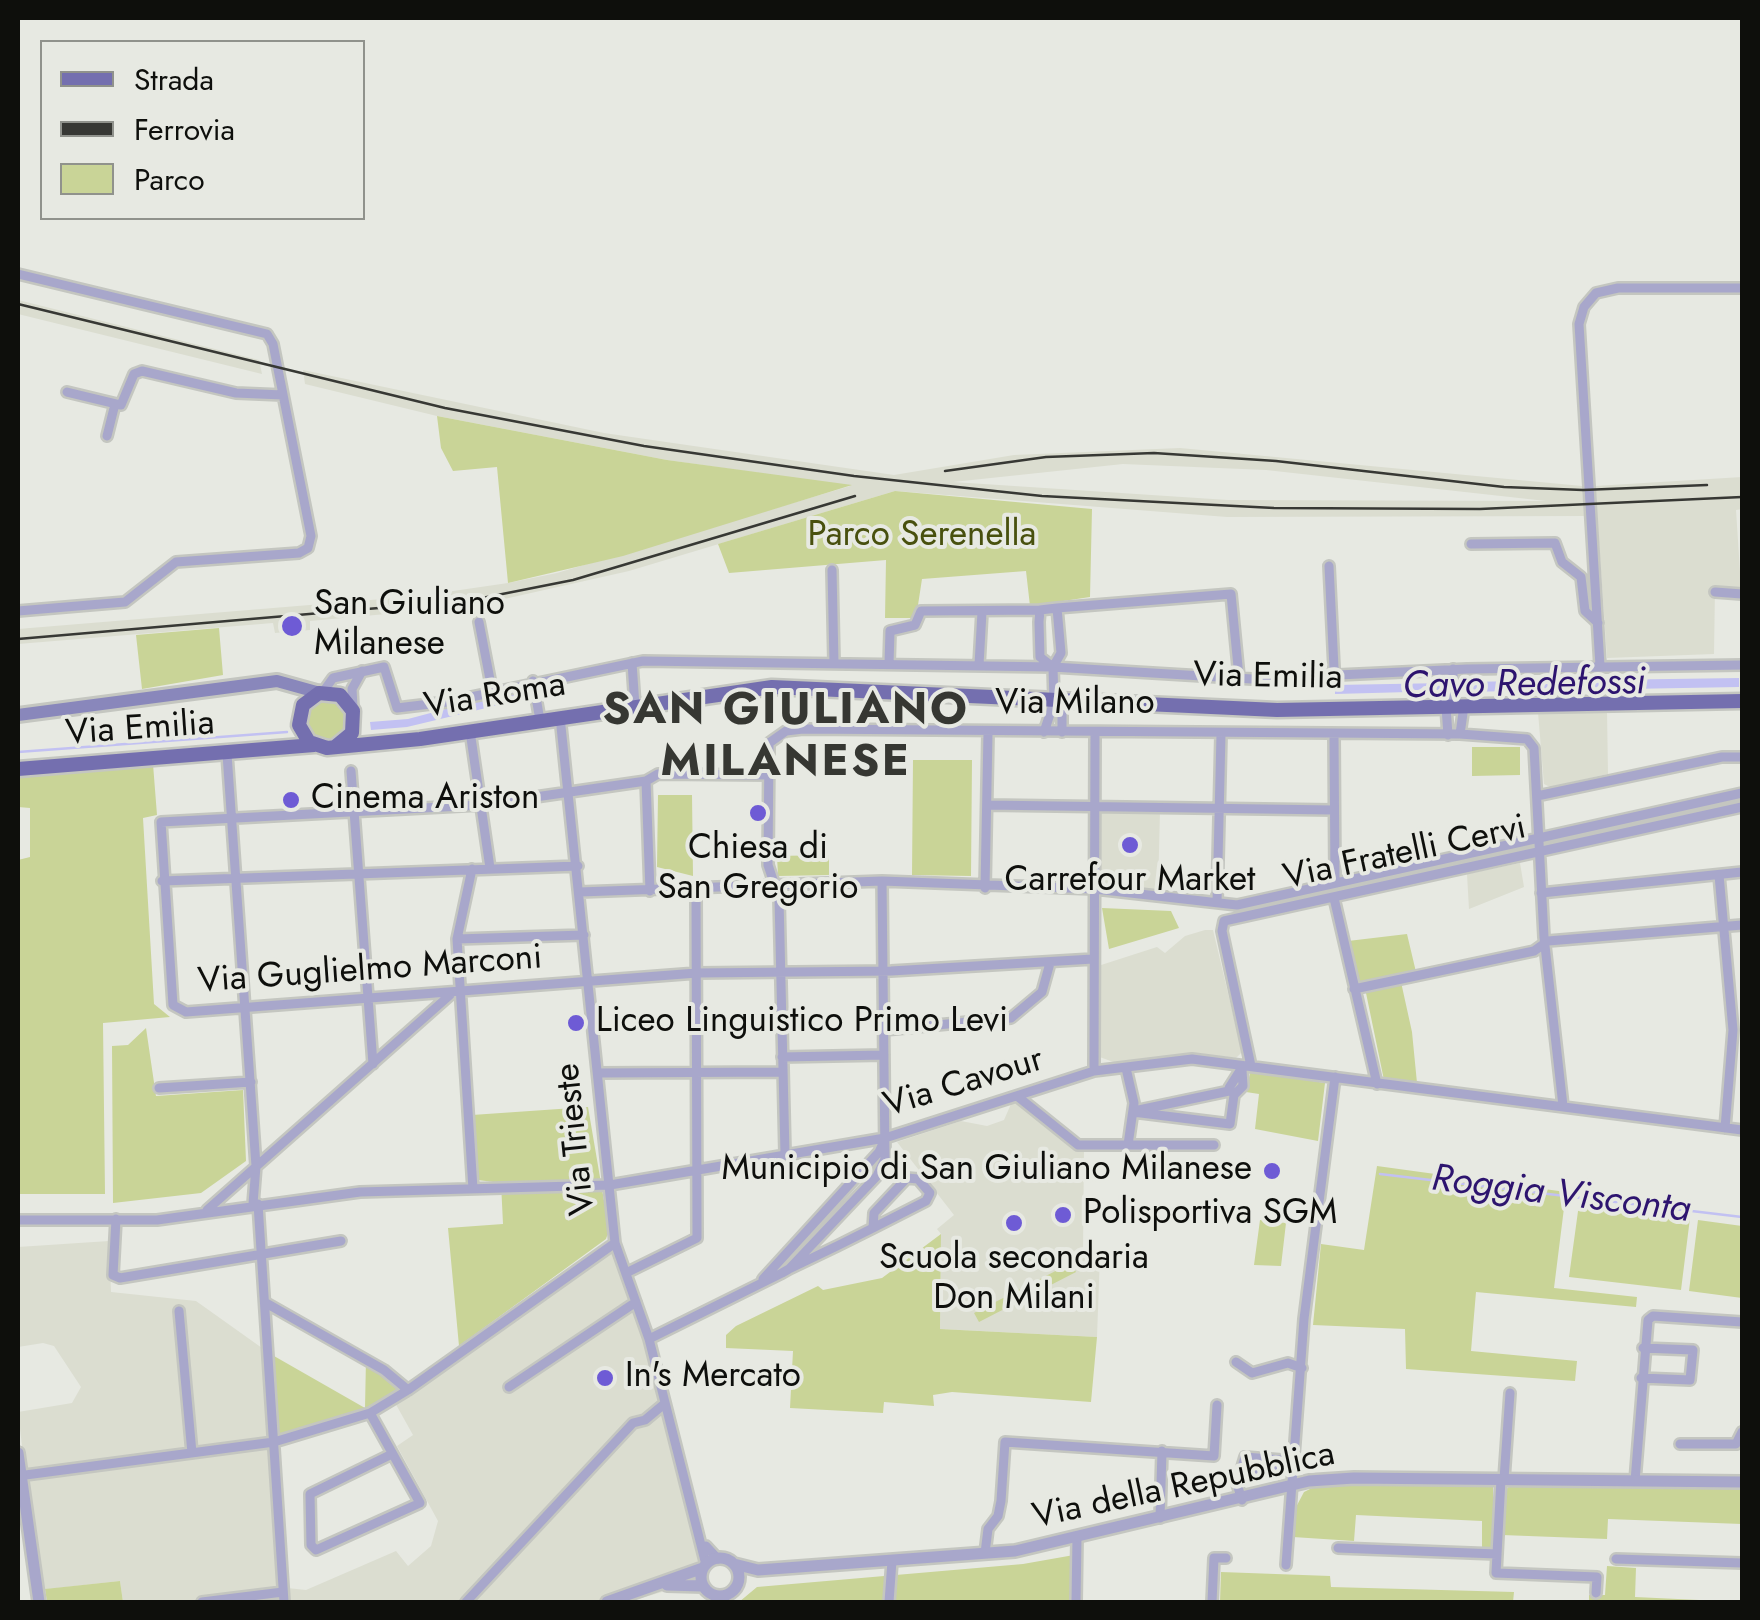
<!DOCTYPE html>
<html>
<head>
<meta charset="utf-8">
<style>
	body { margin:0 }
	#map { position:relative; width:1760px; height:1620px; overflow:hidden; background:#e7e9e2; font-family:Jost,sans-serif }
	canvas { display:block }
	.frame { position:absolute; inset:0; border:20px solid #0e0f0c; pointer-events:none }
	.legend { position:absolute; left:40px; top:40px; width:325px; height:180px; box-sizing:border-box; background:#e7e9e2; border:2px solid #90928c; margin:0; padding:12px 18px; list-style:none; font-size:30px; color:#0e0f0c }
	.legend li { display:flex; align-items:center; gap:20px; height:50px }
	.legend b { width:50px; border:2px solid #90928c }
</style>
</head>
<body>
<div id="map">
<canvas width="1760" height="1620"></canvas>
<div class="frame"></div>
<ul class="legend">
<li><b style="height:12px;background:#746faf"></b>Strada</li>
<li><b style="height:12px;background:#373834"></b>Ferrovia</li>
<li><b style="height:28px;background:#c9d497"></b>Parco</li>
</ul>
</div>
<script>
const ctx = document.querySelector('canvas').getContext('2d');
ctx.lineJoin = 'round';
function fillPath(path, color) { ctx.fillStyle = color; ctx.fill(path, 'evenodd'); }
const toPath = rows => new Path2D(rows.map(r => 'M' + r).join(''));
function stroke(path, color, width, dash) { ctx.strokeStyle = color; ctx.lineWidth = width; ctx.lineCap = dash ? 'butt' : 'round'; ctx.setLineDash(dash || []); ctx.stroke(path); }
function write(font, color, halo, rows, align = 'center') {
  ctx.font = font + ' Jost,sans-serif'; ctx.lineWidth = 8; ctx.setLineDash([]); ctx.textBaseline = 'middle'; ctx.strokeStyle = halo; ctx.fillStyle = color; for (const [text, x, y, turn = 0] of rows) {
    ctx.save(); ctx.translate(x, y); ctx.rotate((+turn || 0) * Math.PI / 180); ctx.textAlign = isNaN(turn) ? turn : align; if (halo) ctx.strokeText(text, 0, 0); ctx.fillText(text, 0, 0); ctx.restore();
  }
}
const built = toPath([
	[18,300,259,360,262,374,18,314],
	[303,370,604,433,894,475,1014,455,1180,448,1582,486,1584,516,1227,517,895,491,629,571,473,606,310,621,310,630,275,633,273,623,18,644,18,629,419,596,508,583,557,573,850,486,667,460,437,416,305,384],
	[1123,464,1266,470,1546,501,1228,500,953,482],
	[1742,477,1742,509,1736,510,1741,587,1715,588,1714,654,1607,658,1595,486],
	[1607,711,1608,774,1550,787,1544,784,1538,712],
	[1098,810,1160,811,1158,891,1098,886],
	[1520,863,1524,887,1469,909,1467,874],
	[1205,930,1213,930,1242,1052,1236,1058,1195,1053,1116,1063,1097,1056,1098,966,1157,947,1165,953,1185,936],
	[1016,1102,1074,1148,1084,1148,1083,1253,1100,1254,1097,1337,940,1329,941,1234,937,1229,954,1215,897,1142,961,1121,987,1126,1004,1120,1011,1104],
	[109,1241,111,1292,196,1301,262,1348,278,1587,306,1590,396,1551,408,1566,431,1546,438,1521,397,1446,413,1435,394,1401,614,1246,647,1340,703,1565,698,1576,701,1589,672,1589,628,1602,123,1602,120,1581,39,1590,18,1412,72,1403,81,1387,54,1346,43,1343,18,1347,18,1247]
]);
const green = toPath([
	[437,416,667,460,852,485,623,556,508,583,497,467,453,471,441,448],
	[895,491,1092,509,1090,597,1030,606,1026,571,922,579,916,618,885,618,886,560,729,573,718,544],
	[219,628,223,675,142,689,136,635],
	'306 720a21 21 0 1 1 42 0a21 21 0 1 1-42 0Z',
	[1472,747,1520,747,1520,775,1472,776],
	[913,760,972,760,971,876,912,875],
	[153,764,157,815,143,818,154,1004,170,1017,103,1023,105,1194,18,1194,18,860,30,857,30,808,18,807,18,775],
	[658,795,692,795,693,876,657,867],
	[829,855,829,875,778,876,777,856],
	[1102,908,1171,911,1179,928,1109,949],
	[1407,934,1416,972,1356,984,1348,941],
	[1401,982,1412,1032,1417,1083,1384,1080,1366,993],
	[146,1028,156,1096,243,1090,246,1161,201,1193,113,1203,112,1046,128,1045],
	[1255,1072,1325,1083,1318,1141,1255,1129,1259,1094,1246,1092,1250,1073],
	[588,1107,609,1230,606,1239,459,1346,448,1228,503,1224,501,1183,478,1180,472,1115],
	[1377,1166,1566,1192,1554,1288,1637,1297,1636,1307,1476,1292,1471,1351,1577,1361,1575,1381,1406,1369,1405,1329,1313,1325,1321,1244,1364,1250],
	[1579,1204,1690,1218,1681,1290,1569,1277],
	[1260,1220,1286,1223,1281,1266,1254,1265],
	[1698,1220,1742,1226,1742,1298,1689,1291],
	[941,1234,940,1329,1097,1337,1091,1402,952,1392,933,1395,934,1406,884,1402,883,1413,790,1408,793,1351,726,1348,726,1335,736,1326,818,1286,823,1290,882,1278],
	[1071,1263,1076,1272,979,1322,974,1313],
	[274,1356,365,1408,366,1359,404,1386,366,1408,279,1436],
	[1358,1483,1493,1485,1493,1551,1482,1550,1482,1521,1356,1515,1354,1541,1293,1537,1295,1509,1304,1492,1314,1487],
	[1511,1485,1742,1489,1742,1524,1608,1519,1607,1539,1502,1535,1504,1491],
	[1074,1555,1073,1602,739,1602,757,1587,1023,1564],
	[1607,1566,1636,1568,1635,1597,1742,1602,1589,1602,1589,1595,1605,1595],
	[1221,1572,1330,1576,1331,1587,1514,1592,1513,1602,1220,1602],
	[120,1581,123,1602,47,1602,45,1589]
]);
const water = toPath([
	[1739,678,1739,687,1460,692,1460,682],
	[1446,683,1446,691,1335,694,1335,685],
	[532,686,532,697,407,727,371,730,370,722,408,719]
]);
const stream = toPath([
	[18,752,287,732],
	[1380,1174,1742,1217]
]);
const minor = toPath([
	[18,274,267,334,273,344,311,536,308,548,299,553,176,562,125,602,18,611],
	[67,392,121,405,134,374,142,371,236,393,283,395],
	[107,436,115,404],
	[1471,544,1555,543,1562,562,1581,577,1585,611,1598,623],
	[1329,566,1334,668],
	[832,570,834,663],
	[1715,592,1742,594],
	[1057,608,1231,594,1239,677],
	[1057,608,1061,653,1053,667,1040,657,1039,622,1040,610,1057,608],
	[479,622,492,690],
	[632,663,635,706],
	[889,664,890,631,915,625,921,611,1040,610],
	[979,665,982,612],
	[1600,666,1579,324,1584,307,1596,293,1618,288,1742,288],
	[1453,669,1453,707],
	[533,681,540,720],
	[323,692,333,678,384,667,397,708,447,702,643,661,1053,667,1252,679,1467,669,1742,665],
	[1054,702,1062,713,1062,732],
	[353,707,352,689,362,671],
	[1446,707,1448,735],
	[560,717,615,1243,649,1339,706,1565],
	[470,731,490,868],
	[1044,732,1054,702,1053,667],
	[1460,734,1464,706],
	[1334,735,1335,883],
	[227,754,256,1166,253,1204],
	[351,771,373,1064],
	[769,775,658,774,646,781,480,805,161,822,173,1005,186,1012,697,973,891,971,1093,959],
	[646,781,650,891],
	[1537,796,1722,757,1742,757],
	[987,805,1333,810],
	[472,869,457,939,473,1189],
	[1719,875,1733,1030,1725,1128],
	[162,881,578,866],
	[985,888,988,733],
	[580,892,882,881,1095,889,1237,905,1742,793],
	[1541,893,1742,872],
	[1334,898,1377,1084],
	[1217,902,1221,734],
	[457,939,584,935],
	[1354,989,1534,951,1548,941,1742,925],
	[884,1030,1011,1018,1042,992,1050,963],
	[782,1057,884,1055],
	[1251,1066,1222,931,1224,921,1742,807],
	[1126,1068,1134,1103,1128,1145],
	[1242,1070,1243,1086,1234,1095,1229,1088,1243,1066],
	[1094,1071,1095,732],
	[598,1073,783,1072],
	[159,1088,251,1082],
	[1017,1096,1078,1145,1214,1145],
	[1134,1111,1229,1091],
	[1133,1112,1230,1124,1234,1095],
	[785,1154,779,898,768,865,769,743,786,731,803,729,1460,734,1527,739,1534,748,1544,937,1563,1106],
	[258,1204,284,1602],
	[207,1210,450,995],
	[116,1219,113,1275,120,1278,341,1241],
	[18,1220,157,1220,360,1192,610,1185,885,1138,1094,1071,1192,1059,1742,1130],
	[789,1269,877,1176,885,1159,882,881],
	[626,1273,697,1238,696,890],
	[763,1279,879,1152,884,1141],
	[266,1303,384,1370,408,1390],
	[179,1311,192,1453],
	[649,1339,782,1273,789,1269,837,1246,873,1228,926,1201,930,1193,918,1179,907,1178,874,1213,873,1228],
	[1236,1362,1252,1373,1288,1363,1302,1368],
	[1641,1378,1690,1380,1693,1350,1643,1348],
	[509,1387,636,1302],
	[370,1413,420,1503,316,1550,311,1545,310,1494,392,1454],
	[1680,1444,1736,1444,1742,1432],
	[1238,1474,1291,1462],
	[18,1476,274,1442,370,1413,408,1390,615,1243],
	[1501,1479,1496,1573,1597,1577,1596,1593],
	[1504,1479,1510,1393],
	[1635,1481,1648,1320,1653,1316,1742,1322],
	[1242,1500,1237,1484,1245,1457,1294,1461],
	[1160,1518,1162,1451],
	[706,1546,718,1559],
	[1338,1548,1497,1554],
	[985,1553,988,1529,998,1516,1001,1501,1005,1442,1214,1456,1217,1405],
	[1616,1559,1742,1563],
	[1286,1565,1304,1319,1335,1077],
	[202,1602,283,1592],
	[466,1602,633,1423,645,1420,663,1405],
	[889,1602,892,1561],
	[1076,1602,1077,1537],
	[1212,1602,1214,1558,1226,1558]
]);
const tertiary = toPath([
	[18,1453,39,1602],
	'701 1577a19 19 0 1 1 38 0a19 19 0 1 1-38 0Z',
	[734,1564,758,1570,1015,1551,1309,1481,1354,1478,1742,1482],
	[667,1585,703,1586],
	[607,1602,703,1568]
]);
const secondary = toPath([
	[18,715,277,681,320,693]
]);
const primary = toPath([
	[335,747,352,733,353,711,340,695,319,693,303,705,299,725,309,742,327,748,420,739,772,687,1277,710,1742,701],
	[18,769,314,745]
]);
const rail = toPath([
	[18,304,445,408,644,446,854,476,1042,496,1274,508,1480,509,1742,497],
	[945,471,1046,457,1154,453,1276,461,1504,487,1583,490,1707,485],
	[18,639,472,600,573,580,855,496]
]);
const markers = [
	[292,626,12,"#6e5bd5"],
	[291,800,10,"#6e5bd5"],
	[758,813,10,"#6e5bd5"],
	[1130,845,10,"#6e5bd5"],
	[576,1023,10,"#6e5bd5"],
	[1272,1171,10,"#6e5bd5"],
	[1063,1215,10,"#6e5bd5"],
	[1014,1223,10,"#6e5bd5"],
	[605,1378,10,"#6e5bd5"]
];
const parkNames = [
	["Parco Serenella",922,537]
];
const poiNames = [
	["San Giuliano",314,606],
	["Milanese",314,646],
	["Cinema Ariston",311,800],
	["Chiesa di",758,850,"center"],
	["San Gregorio",758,890,"center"],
	["Carrefour Market",1130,882,"center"],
	["Liceo Linguistico Primo Levi",596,1023],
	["Municipio di San Giuliano Milanese",1252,1171,"right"],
	["Polisportiva SGM",1083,1215],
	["Scuola secondaria",1014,1260,"center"],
	["Don Milani",1014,1300,"center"],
	["In's Mercato",625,1378]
];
const streetNames = [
	["Via Emilia",1268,678,1],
	["Via Roma",495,697,-9],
	["Via Milano",1075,705],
	["Via Emilia",140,730,-4],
	["Via Fratelli Cervi",1405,854,-12],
	["Via Guglielmo Marconi",370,971,-4],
	["Via Cavour",964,1084,-17],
	["Via Trieste",577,1139,-96],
	["Via della Repubblica",1184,1487,-12]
];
const waterNames = [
	["Cavo Redefossi",1524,686,-1],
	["Roggia Visconta",1561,1196,7]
];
const districtNames = [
	["SAN GIULIANO",786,712],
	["MILANESE",786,764]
];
fillPath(built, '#dbddd0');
fillPath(green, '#c9d497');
fillPath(water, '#c2c1f2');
stroke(stream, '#c2c1f2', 2.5);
stroke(minor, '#c4c6c0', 14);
stroke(tertiary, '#c4c6c0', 16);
stroke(secondary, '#c4c6c0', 18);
stroke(primary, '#c4c6c0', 19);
stroke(minor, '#a8a7cb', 9);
stroke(tertiary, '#a8a7cb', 11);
stroke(secondary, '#8987bb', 12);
stroke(primary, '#746faf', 14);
stroke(rail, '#373834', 2.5);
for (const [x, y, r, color] of markers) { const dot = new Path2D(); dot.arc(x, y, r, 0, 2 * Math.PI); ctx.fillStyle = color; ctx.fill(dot); stroke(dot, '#e7e9e2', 4); }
write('35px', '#48500e', '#e7e9e2', parkNames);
write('35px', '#0e0f0c', '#e7e9e2', poiNames, 'left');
write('35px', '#0e0f0c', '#e7e9e2', streetNames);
write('italic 38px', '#2d146f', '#e7e9e2', waterNames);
ctx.letterSpacing = '2.5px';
write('bold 45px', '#363732', '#e7e9e2', districtNames);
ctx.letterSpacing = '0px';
</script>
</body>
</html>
